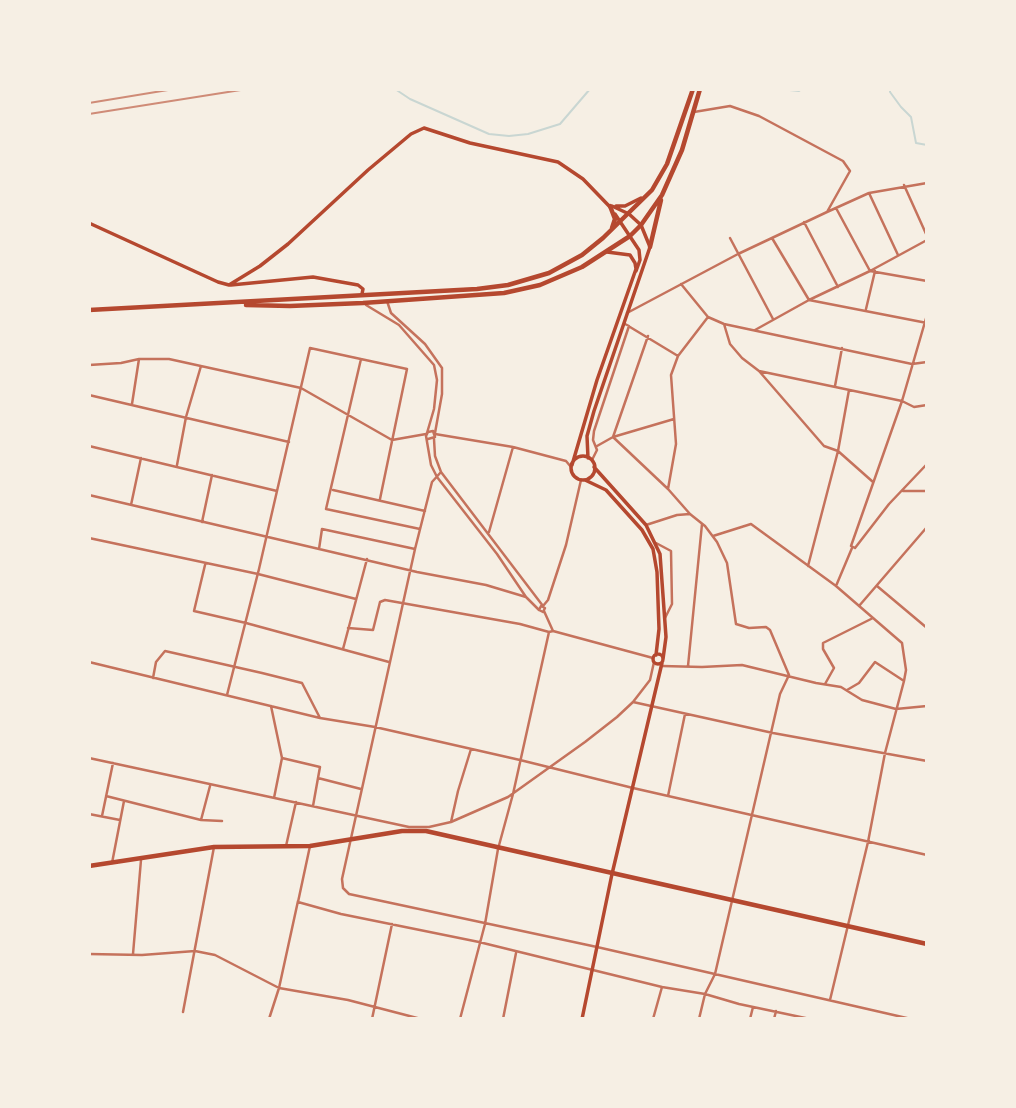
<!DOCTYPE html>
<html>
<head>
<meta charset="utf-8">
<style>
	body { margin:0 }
	#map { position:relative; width:1016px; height:1108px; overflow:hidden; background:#f6efe4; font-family:Manrope,sans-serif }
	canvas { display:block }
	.frame { position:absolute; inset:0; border:91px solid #f6efe4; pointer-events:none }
</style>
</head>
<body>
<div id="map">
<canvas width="1016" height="1108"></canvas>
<div class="frame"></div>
</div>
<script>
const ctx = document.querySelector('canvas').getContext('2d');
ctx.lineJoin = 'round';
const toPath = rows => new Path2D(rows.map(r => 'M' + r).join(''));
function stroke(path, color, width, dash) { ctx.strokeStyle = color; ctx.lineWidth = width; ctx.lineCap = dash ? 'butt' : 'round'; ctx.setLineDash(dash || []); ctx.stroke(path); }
const stream = toPath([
	[395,89,410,99,489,134,509,136,528,134,560,124,590,89],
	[780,89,799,91,802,89],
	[890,89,890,92,901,107,911,117,916,143,927,145]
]);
const minor = toPath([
	[904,185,927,236],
	[869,193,898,255],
	[836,208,870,271,927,240],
	[827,212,869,193,927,183],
	[804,222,838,287],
	[730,238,773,319],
	[772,238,809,300,927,323],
	[681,284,708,317,724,324,912,364,927,362],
	[387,301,391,313,425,344,442,368,442,394,435,433],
	[366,305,399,325,434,365,437,380,434,409,427,433],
	[866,309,875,271],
	[627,313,738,254,827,212,850,171,843,161,759,116,730,106,694,112],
	[724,324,730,344,742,358,759,371,902,401,914,407,927,405],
	[630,327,678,356],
	[755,330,809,300,870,271,927,281],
	[648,336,613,437,668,489,690,514],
	[361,359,326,509,420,529],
	[89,365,121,363,139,359,169,359,301,388,392,440,426,434],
	[759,371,824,446,838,451,873,482],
	[835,386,842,348],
	[89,395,289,442],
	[132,404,139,359],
	[435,434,513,447,566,461,571,467],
	[428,439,435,437,433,431,428,432,426,436,431,465,437,477,497,554,526,597,539,610],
	[434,439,435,456,441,472,543,606,548,600,566,545,581,480],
	[89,446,277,491],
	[597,446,613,437,674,419],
	[592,460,597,450,593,440,594,431,629,326,625,324],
	[177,465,186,417,201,366],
	[441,472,432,482,415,549,342,879,343,888,349,894,597,947,911,1019],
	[668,489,676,444,671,375,678,356,708,317],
	[333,490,425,511],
	[903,491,927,491],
	[89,495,417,572,486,585,526,597],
	[131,505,141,458],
	[202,522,212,475],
	[646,525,677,515,690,514,705,526,717,542,727,563,736,624,749,628,766,627,770,630,789,675,780,694,715,974,705,994,699,1019],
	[489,532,513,447],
	[713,536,751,524,836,586,902,643,906,670,904,681,875,662,859,683,847,690],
	[89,538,258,574,356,599],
	[656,543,671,551,672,604,665,618],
	[855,548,851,546,902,401,927,315],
	[855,548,889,504,927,464],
	[319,549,322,529,415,549],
	[205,565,194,611,246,623,389,662],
	[808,566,838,451,849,390],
	[836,586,852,548],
	[877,586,927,628],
	[541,606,545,608,543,612,539,610,541,606],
	[859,606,927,527],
	[544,611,553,631,653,658],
	[348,628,373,630,380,602,385,600,520,624,549,632],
	[343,649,367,559],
	[89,662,320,718,375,727,520,760,633,788,927,855],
	[662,666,702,667,742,665,816,683,841,687,862,700,896,709,927,706],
	[688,666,702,524],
	[153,678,156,662,165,651,262,673,302,683,320,718],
	[825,684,834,668,823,649,823,643,873,618],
	[227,695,259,569,310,348,407,369,380,499],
	[633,702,773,733,927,761],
	[271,706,282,758,274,798],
	[89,758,409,827,429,827,451,822,508,797,585,742,617,717,633,702,650,680,654,662],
	[282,758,320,767,318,778,361,789],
	[106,796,201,820,222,821],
	[668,796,685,714],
	[313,806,318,778],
	[89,814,120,820],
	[102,816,113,763],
	[201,820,210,786],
	[451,822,458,791,471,749],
	[286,846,296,802],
	[310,846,298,902,341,914,479,942,662,987,705,994,739,1004,810,1019],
	[112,863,124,801],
	[89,954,142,955,195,951,215,955,279,988,348,1000,421,1019],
	[133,954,141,860],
	[830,1000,868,842,885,753,904,681],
	[183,1012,214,847],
	[269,1019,279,988,298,901],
	[372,1019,392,924],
	[460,1019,485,924,498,849,513,794,549,632,553,631],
	[503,1019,516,953],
	[653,1019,662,987],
	[750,1019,753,1007],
	[774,1019,776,1011]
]);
const secondary = toPath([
	[616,206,625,206,641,198],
	[615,214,639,250,640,260,636,271],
	[89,223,218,282,229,285,260,266,288,244,368,170,411,134,424,128,470,143,558,162,583,179,611,208],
	[231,285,313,277,358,285,363,289,362,294],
	'571 468a12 12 0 1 1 24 0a12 12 0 1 1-24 0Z',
	[588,458,587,436,594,411,650,247,641,225,629,214,612,206],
	[572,465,597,380,636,269,635,263,630,255,607,252],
	[594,467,646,525,660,554,666,637,663,659],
	[585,480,606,490,642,530,653,549,657,572,659,629,656,655],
	'653 659a5 5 0 1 1 10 0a5 5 0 1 1-10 0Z',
	[582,1019,612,874,662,663]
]);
const primary = toPath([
	[610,206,615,219,612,228],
	[650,247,661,200],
	[246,305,290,306,363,303,504,293,540,285,582,267,630,236,641,225,662,195,682,150,700,89],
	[89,310,477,289,508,285,549,273,582,255,603,238,652,190,667,164,693,89],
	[89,866,214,847,310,846,402,831,426,831,927,944]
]);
const rail = toPath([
	[89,103,174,89],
	[89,114,247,89]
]);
stroke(stream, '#c9d6d2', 2);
stroke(minor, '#c5725c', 2.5);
stroke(secondary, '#b5482f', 3.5);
stroke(primary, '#b5482f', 4.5);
stroke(rail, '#cf8b77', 2);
</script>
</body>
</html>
